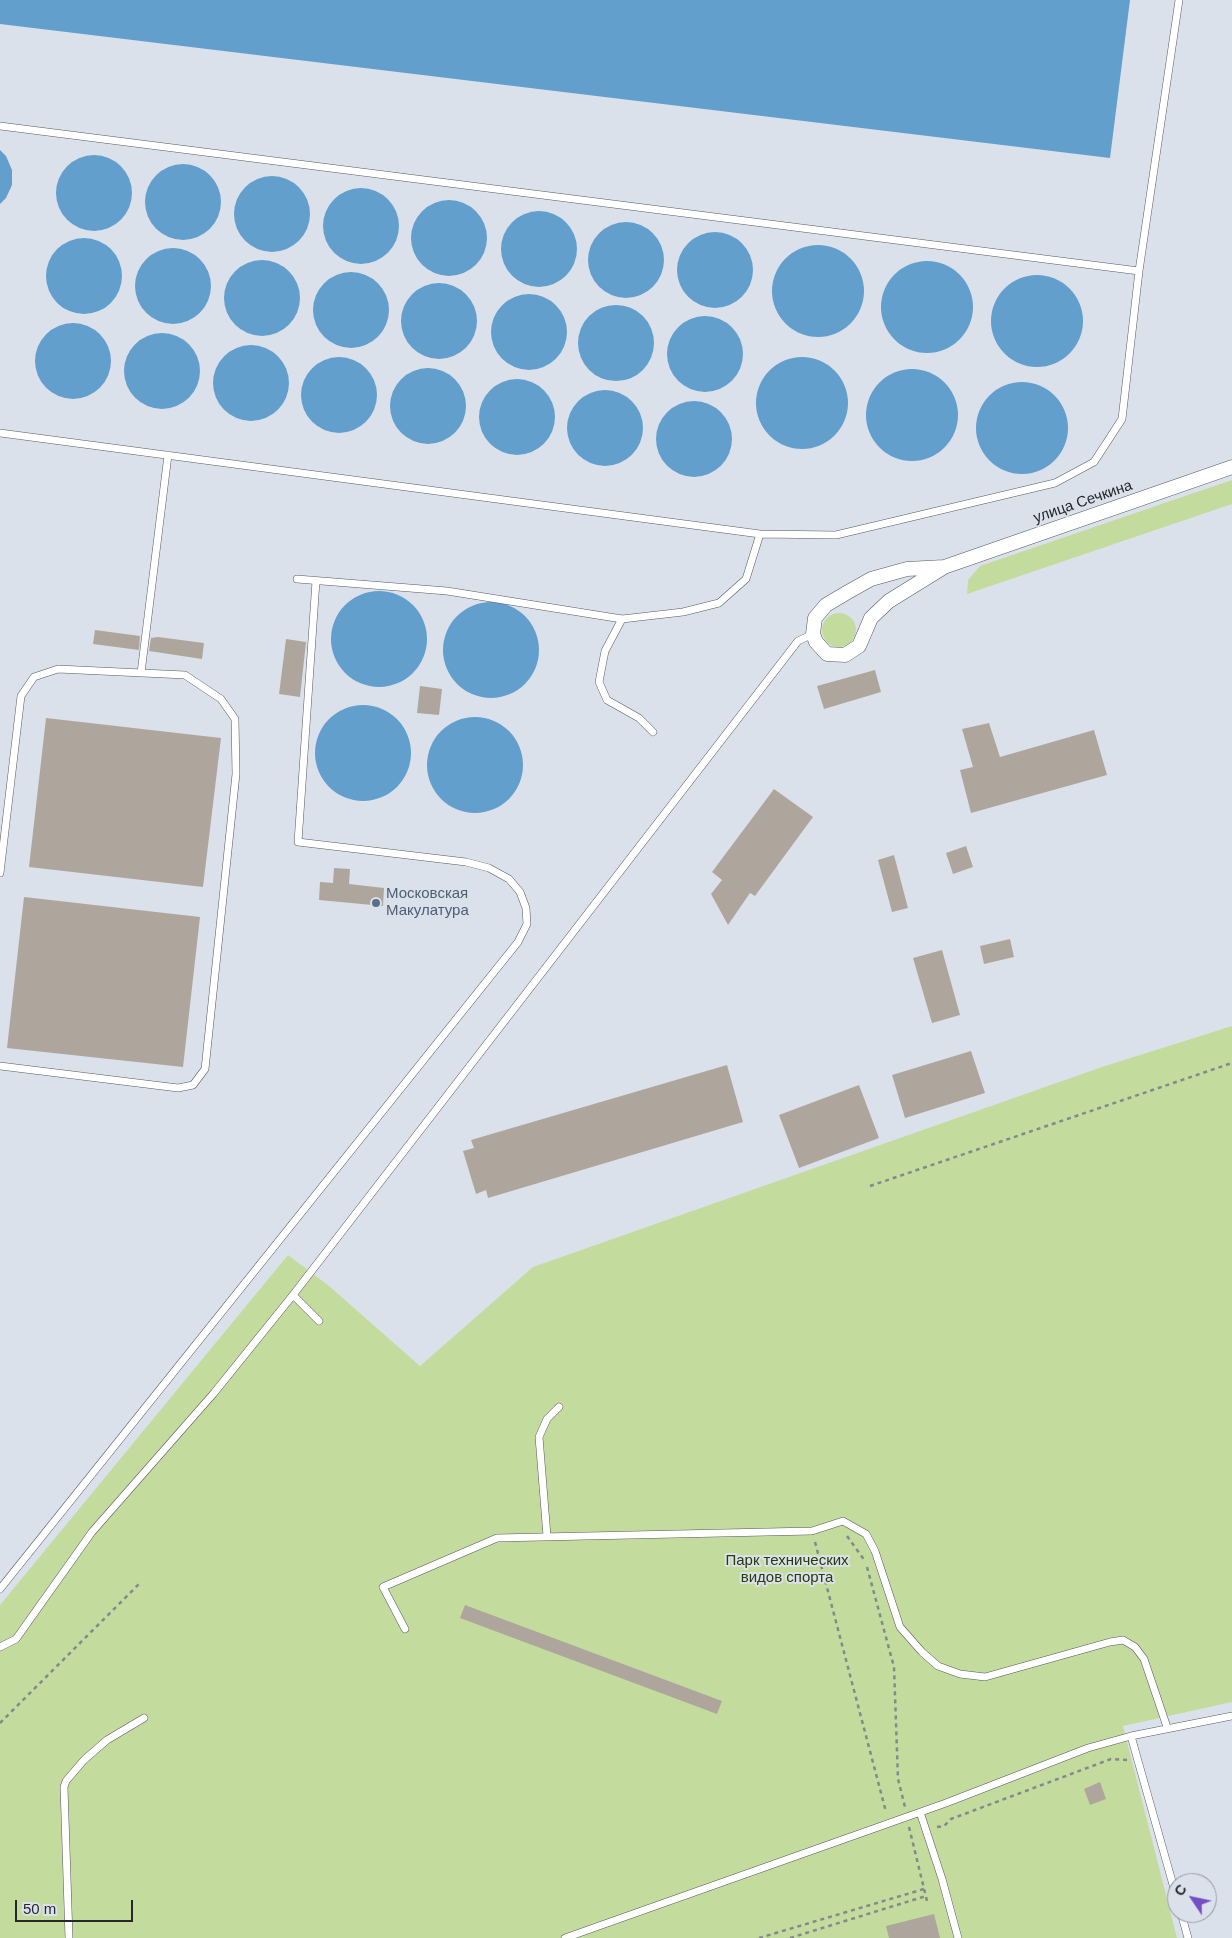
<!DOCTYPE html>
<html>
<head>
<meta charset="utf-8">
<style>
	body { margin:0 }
	#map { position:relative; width:1232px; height:1938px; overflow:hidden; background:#dbe1eb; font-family:Arial,sans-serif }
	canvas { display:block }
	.north { position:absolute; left:1167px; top:1873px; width:50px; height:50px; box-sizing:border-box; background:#dbe1eb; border:1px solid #92979e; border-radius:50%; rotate:304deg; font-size:14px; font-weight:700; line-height:20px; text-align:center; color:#25272b }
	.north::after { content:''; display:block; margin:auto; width:18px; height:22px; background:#754ec7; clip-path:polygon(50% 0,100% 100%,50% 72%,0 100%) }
	.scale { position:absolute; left:15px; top:1900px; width:118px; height:22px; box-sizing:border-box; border:2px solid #25272b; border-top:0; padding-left:6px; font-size:15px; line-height:18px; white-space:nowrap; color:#25272b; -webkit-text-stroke:4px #dbe1eb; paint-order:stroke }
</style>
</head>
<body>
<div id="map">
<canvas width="1232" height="1938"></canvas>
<div class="north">С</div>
<div class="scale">50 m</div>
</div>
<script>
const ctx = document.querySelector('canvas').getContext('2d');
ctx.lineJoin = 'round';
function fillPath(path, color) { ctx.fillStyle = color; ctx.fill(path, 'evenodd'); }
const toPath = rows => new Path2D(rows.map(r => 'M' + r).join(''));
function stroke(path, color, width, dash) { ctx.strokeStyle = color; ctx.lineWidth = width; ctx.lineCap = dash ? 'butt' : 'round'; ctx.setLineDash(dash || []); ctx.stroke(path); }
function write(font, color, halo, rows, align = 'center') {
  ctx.font = font + ' Arial,sans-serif'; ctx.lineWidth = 4; ctx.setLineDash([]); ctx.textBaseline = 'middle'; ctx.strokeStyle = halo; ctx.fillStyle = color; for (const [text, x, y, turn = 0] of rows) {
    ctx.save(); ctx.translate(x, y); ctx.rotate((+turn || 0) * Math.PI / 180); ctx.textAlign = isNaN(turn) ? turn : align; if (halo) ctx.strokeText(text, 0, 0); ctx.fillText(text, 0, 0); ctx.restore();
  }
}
const green = toPath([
	[1232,480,1232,504,967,594,968,580,980,566],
	'822 630a17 17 0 1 1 34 0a17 17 0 1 1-34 0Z',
	[1232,1026,1232,1702,1123,1726,1177,1938,0,1938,0,1605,288,1255,329,1286,420,1366,533,1267,1102,1067]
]);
const water = toPath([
	[0,0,1130,0,1110,158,0,24],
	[0,150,6,156,12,170,12,185,6,198,0,204],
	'56 193a38 38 0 1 1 76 0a38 38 0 1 1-76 0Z',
	'145 202a38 38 0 1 1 76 0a38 38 0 1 1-76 0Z',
	'234 214a38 38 0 1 1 76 0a38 38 0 1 1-76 0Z',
	'323 226a38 38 0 1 1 76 0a38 38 0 1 1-76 0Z',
	'411 238a38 38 0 1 1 76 0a38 38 0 1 1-76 0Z',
	'501 249a38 38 0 1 1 76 0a38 38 0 1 1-76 0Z',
	'588 260a38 38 0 1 1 76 0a38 38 0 1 1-76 0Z',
	'677 270a38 38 0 1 1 76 0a38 38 0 1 1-76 0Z',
	'46 276a38 38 0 1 1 76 0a38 38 0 1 1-76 0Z',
	'772 291a46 46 0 1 1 92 0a46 46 0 1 1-92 0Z',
	'135 286a38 38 0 1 1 76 0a38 38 0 1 1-76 0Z',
	'224 298a38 38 0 1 1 76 0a38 38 0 1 1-76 0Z',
	'881 307a46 46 0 1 1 92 0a46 46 0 1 1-92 0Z',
	'313 310a38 38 0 1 1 76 0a38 38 0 1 1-76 0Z',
	'991 321a46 46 0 1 1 92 0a46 46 0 1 1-92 0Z',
	'401 321a38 38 0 1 1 76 0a38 38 0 1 1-76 0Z',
	'491 332a38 38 0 1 1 76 0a38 38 0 1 1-76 0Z',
	'578 343a38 38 0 1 1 76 0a38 38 0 1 1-76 0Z',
	'667 354a38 38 0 1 1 76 0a38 38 0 1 1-76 0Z',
	'35 361a38 38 0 1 1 76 0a38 38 0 1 1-76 0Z',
	'124 371a38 38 0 1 1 76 0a38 38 0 1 1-76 0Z',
	'213 383a38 38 0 1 1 76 0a38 38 0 1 1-76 0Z',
	'756 403a46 46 0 1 1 92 0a46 46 0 1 1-92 0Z',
	'301 395a38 38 0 1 1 76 0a38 38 0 1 1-76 0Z',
	'390 406a38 38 0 1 1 76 0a38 38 0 1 1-76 0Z',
	'866 415a46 46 0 1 1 92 0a46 46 0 1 1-92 0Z',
	'479 417a38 38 0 1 1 76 0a38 38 0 1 1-76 0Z',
	'976 428a46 46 0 1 1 92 0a46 46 0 1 1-92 0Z',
	'567 428a38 38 0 1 1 76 0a38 38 0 1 1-76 0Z',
	'656 439a38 38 0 1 1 76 0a38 38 0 1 1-76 0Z',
	'331 639a48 48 0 1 1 96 0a48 48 0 1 1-96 0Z',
	'443 650a48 48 0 1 1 96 0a48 48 0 1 1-96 0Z',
	'315 753a48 48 0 1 1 96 0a48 48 0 1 1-96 0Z',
	'427 765a48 48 0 1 1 96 0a48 48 0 1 1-96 0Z'
]);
const building = toPath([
	[95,630,140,636,139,650,93,644],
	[158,637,204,643,202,659,149,651,151,638],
	[286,639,306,642,300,697,279,694],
	[875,670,881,692,824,709,817,686],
	[420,686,442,689,439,715,417,713],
	[46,718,221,738,203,887,29,867],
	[989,723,1000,757,1094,730,1107,775,971,813,960,770,973,767,962,729],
	[774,789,813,817,755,896,750,893,728,925,711,894,722,880,712,872],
	[966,846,973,867,953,874,946,853],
	[894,855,908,908,892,912,878,860],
	[334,868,350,869,349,884,384,888,383,906,319,900,320,882,333,883],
	[24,897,200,917,183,1067,7,1048],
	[1010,939,1014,957,984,964,980,946],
	[942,950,960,1015,932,1023,913,958],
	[971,1051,985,1093,905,1118,892,1075],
	[727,1065,743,1122,488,1198,486,1190,476,1194,463,1151,474,1148,471,1140],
	[859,1085,879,1138,799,1168,779,1115],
	[465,1605,722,1701,717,1714,460,1618],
	[1100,1782,1106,1799,1090,1805,1084,1789],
	[934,1914,940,1938,889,1938,886,1926]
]);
const path = toPath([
	[870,1186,1232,1063],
	[847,1536,865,1561],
	[815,1542,886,1812],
	[867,1567,894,1667,898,1779,905,1807],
	[0,1723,140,1583],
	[909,1827,927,1901],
	[937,1827,944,1826,951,1819,1111,1759,1127,1760],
	[759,1938,924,1889],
	[790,1938,926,1896]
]);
const service = toPath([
	[0,126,1139,271],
	[0,433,760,534,836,535,1055,483,1094,462,1122,419,1139,271,1179,0],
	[297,579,447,591,622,619,683,612,719,603,746,579,760,534],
	[622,619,605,651,599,682,607,700,639,718,653,732],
	[141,673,168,455],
	[0,873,21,696,34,677,58,669,185,675,221,699,235,719,236,774,205,1069,193,1085,178,1088,0,1066],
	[293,1295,319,1321],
	[547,1536,539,1437,547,1419,559,1407],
	[0,1589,518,942,527,924,526,908,520,892,509,879,489,868,466,862,298,842,316,581],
	[405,1629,383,1587,497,1538,812,1531,843,1521,866,1534,875,1551,900,1627,922,1652,938,1666,960,1674,985,1677,1110,1642,1123,1640,1135,1647,1144,1659,1167,1727],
	[0,1647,16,1639,92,1532,214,1393,293,1295,798,641,813,634],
	[920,1812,942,1879,958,1938],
	[1177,1899,1131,1736,1232,1716],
	[1181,1913,1188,1938],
	[69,1938,64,1787,66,1781,84,1760,107,1740,144,1718],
	[565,1938,946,1803,1088,1748,1131,1736]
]);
const minor = toPath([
	[944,567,907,569,871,579,848,592,826,605,815,618,813,634,816,642,827,654,845,655,859,646,871,618,889,601,944,567,1232,467]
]);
const markers = [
	[376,903,5,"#5c6f8a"]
];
const streetNames = [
	["улица Сечкина",1083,502,-19]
];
const serviceNames = [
	["Московская",386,894],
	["Макулатура",386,911]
];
const parkNames = [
	["Парк технических",787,1561],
	["видов спорта",787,1578]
];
fillPath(green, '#c3dc9d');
fillPath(water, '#629fcd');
fillPath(building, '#aea69d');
stroke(service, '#545861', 8);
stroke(minor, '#545861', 15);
stroke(path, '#84888f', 2.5, [4, 4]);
stroke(service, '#fff', 7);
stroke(minor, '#fff', 14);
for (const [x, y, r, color] of markers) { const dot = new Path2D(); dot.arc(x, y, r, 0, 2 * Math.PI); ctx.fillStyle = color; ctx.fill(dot); stroke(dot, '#dbe1eb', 2); }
write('15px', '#25272b', '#dbe1eb', streetNames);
write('15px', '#4e5e75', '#dbe1eb', serviceNames, 'left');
write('15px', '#293907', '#dbe1eb', parkNames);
</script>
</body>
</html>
